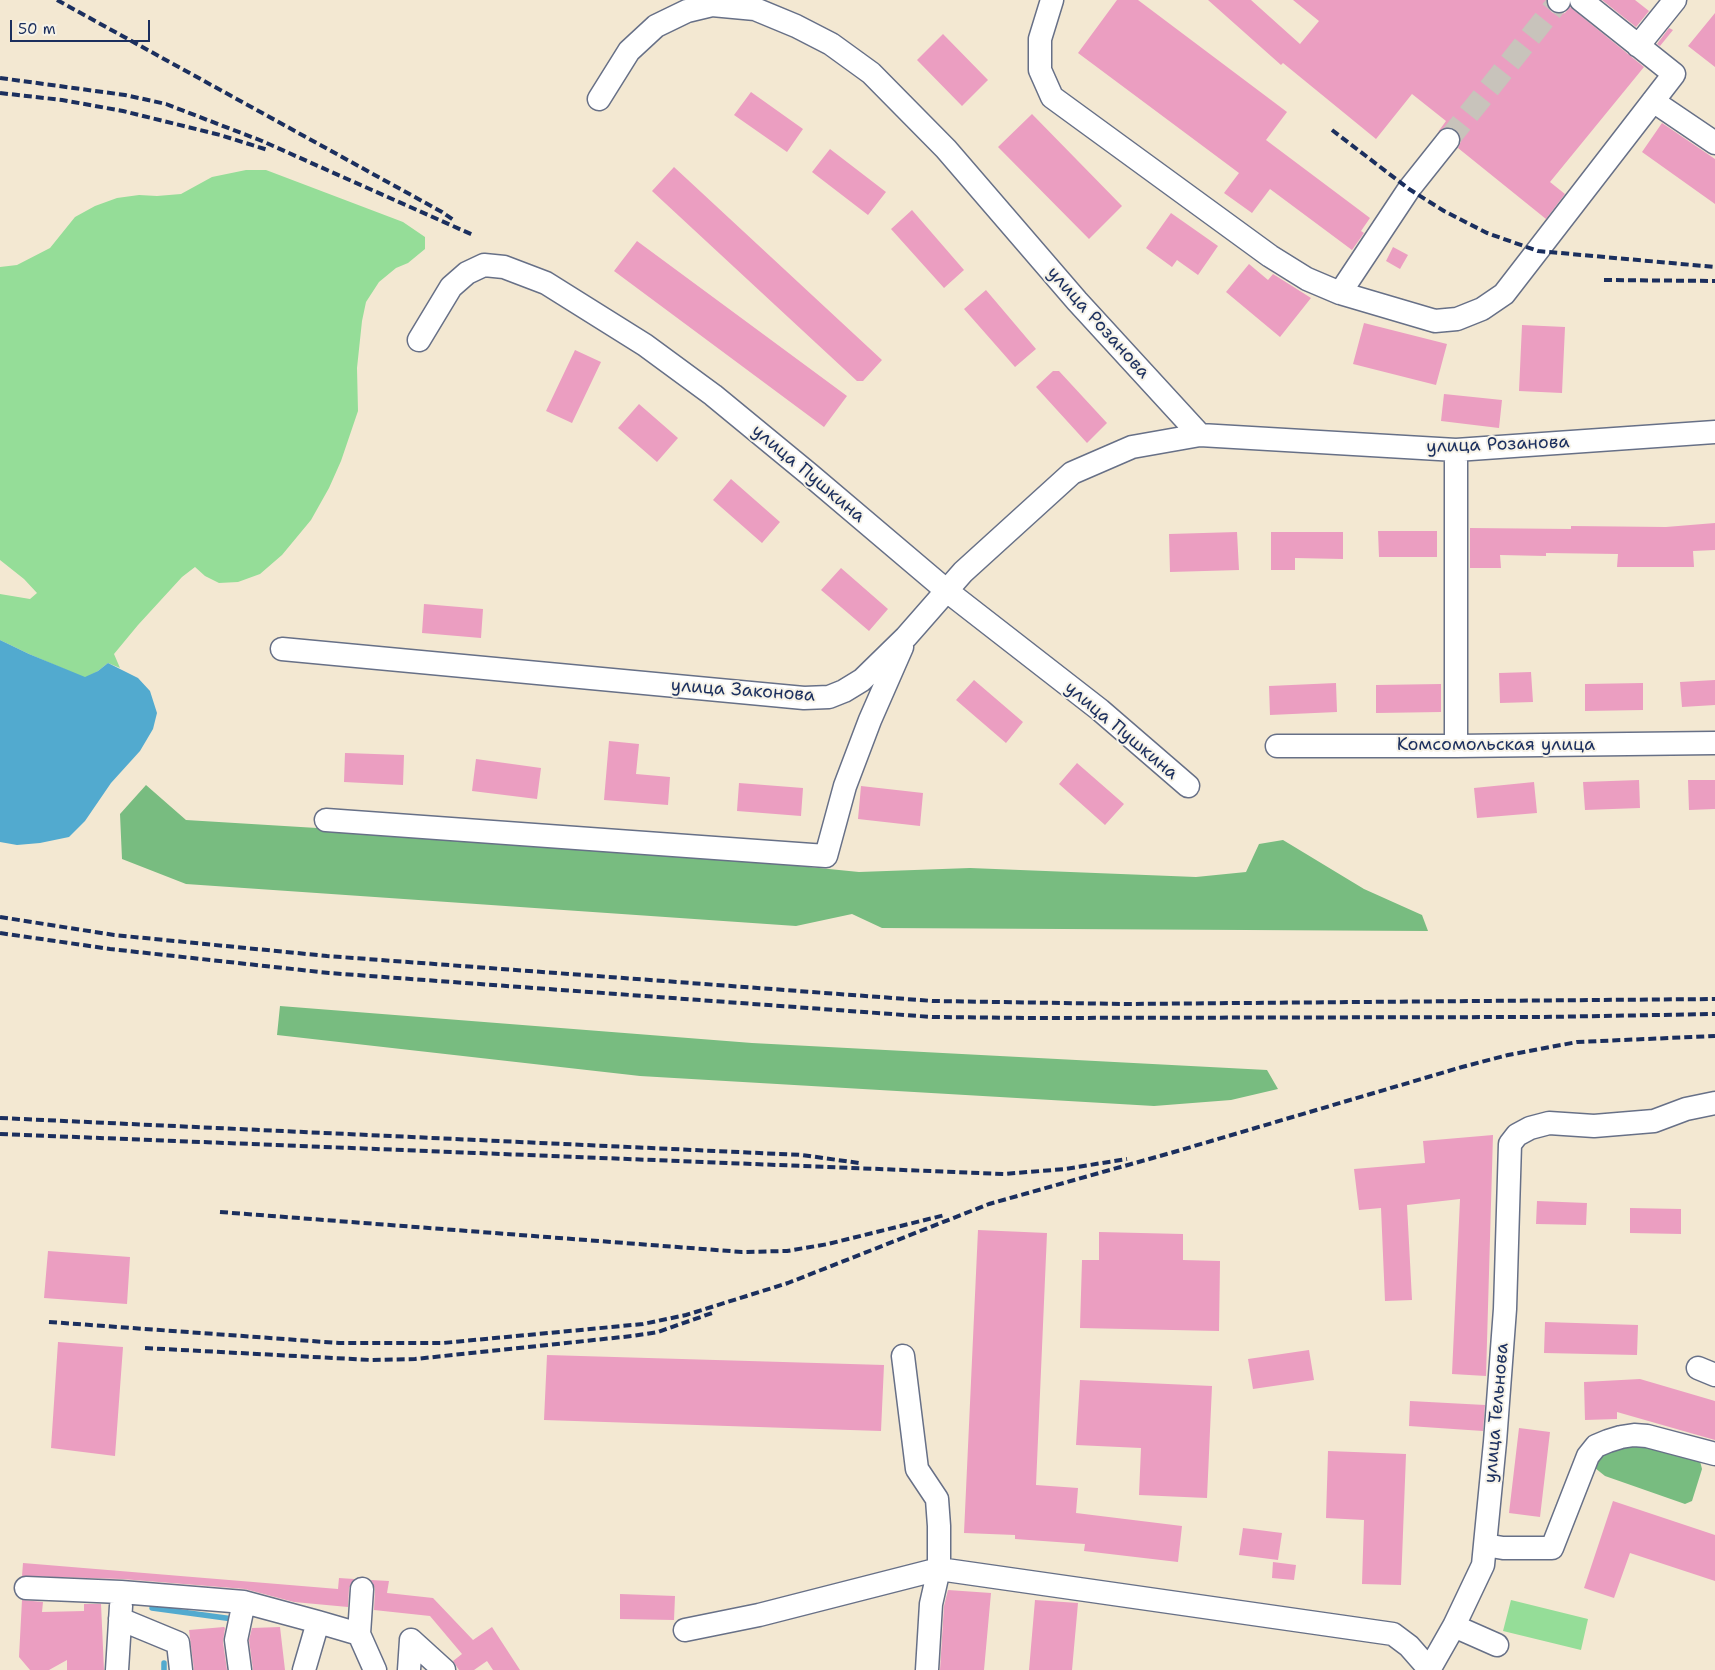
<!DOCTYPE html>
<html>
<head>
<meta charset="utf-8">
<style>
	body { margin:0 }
	#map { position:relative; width:1715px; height:1670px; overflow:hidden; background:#f3e8d2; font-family:"Shantell Sans",sans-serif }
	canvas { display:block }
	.scale { position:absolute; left:10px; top:20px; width:140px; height:22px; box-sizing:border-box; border:2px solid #1b2f5e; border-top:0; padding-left:6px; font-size:15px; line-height:18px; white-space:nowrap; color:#1b2f5e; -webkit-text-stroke:4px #f7f3e8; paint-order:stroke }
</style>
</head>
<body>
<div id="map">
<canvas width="1715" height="1670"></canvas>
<div class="scale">50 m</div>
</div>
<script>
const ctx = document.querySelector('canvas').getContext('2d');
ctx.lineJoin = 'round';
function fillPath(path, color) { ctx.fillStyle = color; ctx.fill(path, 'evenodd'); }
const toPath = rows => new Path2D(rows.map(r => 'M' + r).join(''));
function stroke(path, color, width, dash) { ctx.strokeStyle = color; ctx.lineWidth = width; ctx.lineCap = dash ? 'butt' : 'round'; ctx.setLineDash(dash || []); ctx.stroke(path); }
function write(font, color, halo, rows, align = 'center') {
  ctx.font = font + ' "Shantell Sans",sans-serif'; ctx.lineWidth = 4; ctx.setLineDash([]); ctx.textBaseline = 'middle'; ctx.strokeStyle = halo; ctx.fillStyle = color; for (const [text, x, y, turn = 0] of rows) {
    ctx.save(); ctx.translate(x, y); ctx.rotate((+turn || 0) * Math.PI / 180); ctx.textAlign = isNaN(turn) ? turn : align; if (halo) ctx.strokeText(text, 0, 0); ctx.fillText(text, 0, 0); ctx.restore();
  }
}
const green = toPath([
	[246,170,266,170,403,222,425,237,425,249,408,263,396,268,379,282,366,302,362,321,357,368,358,411,341,461,329,488,311,520,282,555,260,574,238,582,219,583,205,576,195,567,182,577,138,625,114,654,120,668,108,663,98,671,85,678,29,654,0,640,0,594,30,599,37,593,24,579,0,560,0,267,17,265,50,248,75,217,95,206,117,198,139,195,157,196,181,194,212,177],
	[1511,1600,1588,1619,1581,1650,1503,1631]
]);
const forest = toPath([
	[146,785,186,820,579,844,859,872,970,868,1196,877,1246,872,1259,844,1283,840,1364,889,1422,915,1428,931,882,928,852,914,796,926,186,884,122,859,120,814],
	[280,1006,752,1043,1267,1070,1278,1089,1231,1100,1154,1106,640,1076,277,1035],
	[1641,1443,1700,1461,1702,1469,1692,1501,1685,1504,1605,1476,1595,1468,1597,1457,1602,1453]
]);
const water = toPath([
	[0,640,29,654,85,677,98,671,108,663,138,678,150,691,157,713,153,729,140,751,111,783,85,821,69,837,40,843,17,845,0,842]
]);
const stream = toPath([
	[152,1608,233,1619],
	[164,1663,164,1670]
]);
const building = toPath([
	[1117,0,1138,0,1287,112,1266,140,1370,218,1361,231,1364,233,1352,250,1270,189,1252,213,1224,193,1239,173,1078,53],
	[1208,0,1251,0,1300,44,1319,21,1293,0,1546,0,1547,7,1553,13,1559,14,1565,13,1570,7,1644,67,1550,182,1565,194,1546,219,1458,148,1461,141,1460,136,1457,130,1449,127,1444,128,1438,132,1446,121,1412,94,1376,139,1283,63,1281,65],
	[1602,0,1635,0,1649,11,1636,27],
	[1715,13,1715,67,1688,46],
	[1669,28,1673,30,1660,46,1657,44],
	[943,34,988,80,962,106,917,60],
	[751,92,803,129,787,152,734,115],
	[1032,114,1122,206,1089,239,998,147],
	[1662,123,1715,159,1715,204,1642,152],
	[830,149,886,192,868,215,812,172],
	[674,167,882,360,863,381,857,381,652,191],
	[912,210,964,270,944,288,891,229],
	[1171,213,1218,246,1198,275,1177,260,1172,267,1146,248],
	[637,241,847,396,824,427,614,271],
	[1393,247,1408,255,1400,269,1386,261],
	[1249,264,1268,280,1273,274,1311,298,1280,337,1226,292],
	[986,290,1036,349,1015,367,964,309],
	[1364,323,1447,344,1436,385,1353,364],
	[1522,325,1565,327,1562,393,1519,391],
	[575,350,601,362,572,423,546,411],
	[1053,371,1059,371,1107,423,1087,443,1036,387],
	[1444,394,1502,400,1499,428,1441,421],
	[639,404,678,438,657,462,618,428],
	[731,479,780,522,762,543,713,500],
	[1715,523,1715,550,1693,551,1694,567,1617,567,1618,554,1546,553,1546,556,1500,555,1501,568,1470,568,1470,528,1571,529,1571,526,1666,527],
	[1378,531,1437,531,1437,557,1379,557],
	[1237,532,1239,570,1170,572,1169,534],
	[1271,532,1343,532,1343,559,1295,558,1295,570,1271,570],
	[841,568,888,609,869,631,821,590],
	[424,604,483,609,481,638,422,633],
	[1531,672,1533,702,1500,703,1499,673],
	[974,680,1023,722,1006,743,956,700],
	[1715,680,1715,705,1682,707,1680,682],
	[1336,683,1337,712,1270,715,1269,686],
	[1643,683,1643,710,1585,711,1585,684],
	[1441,684,1441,712,1376,713,1376,685],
	[609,741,639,744,636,774,670,777,668,805,604,800],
	[345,753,404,755,403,785,344,782],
	[476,759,541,768,537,799,472,791],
	[1077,763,1124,804,1105,825,1059,784],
	[1639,780,1640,808,1585,810,1583,782],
	[1688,780,1715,780,1715,809,1689,810],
	[1534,782,1537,813,1477,818,1474,788],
	[739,783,803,788,801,816,737,811],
	[861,786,923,793,920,826,858,819],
	[1493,1135,1486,1376,1452,1374,1460,1199,1407,1205,1412,1300,1385,1301,1381,1208,1359,1210,1354,1169,1425,1163,1423,1141],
	[1537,1201,1587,1203,1586,1225,1536,1224],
	[1630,1208,1681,1209,1681,1234,1630,1233],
	[978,1230,1047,1233,1036,1485,1078,1488,1076,1513,1182,1526,1178,1562,1084,1551,1085,1544,1015,1539,1015,1535,964,1533],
	[1099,1232,1183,1234,1183,1260,1220,1261,1219,1331,1080,1328,1082,1260,1099,1260],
	[48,1251,130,1257,127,1304,44,1298],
	[1545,1322,1638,1325,1637,1355,1544,1353],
	[58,1342,123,1347,115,1456,51,1448],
	[1309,1350,1314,1380,1253,1389,1248,1359],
	[547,1355,884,1365,881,1431,544,1420],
	[1640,1379,1715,1401,1715,1440,1617,1412,1617,1419,1585,1420,1584,1382],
	[1080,1380,1212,1386,1207,1498,1139,1495,1141,1448,1076,1445],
	[1410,1401,1485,1405,1483,1431,1409,1426],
	[1519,1428,1550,1432,1540,1517,1509,1513],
	[1328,1451,1406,1454,1401,1585,1362,1584,1364,1520,1326,1518],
	[1613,1501,1715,1535,1715,1581,1630,1553,1614,1598,1584,1588],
	[1243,1528,1282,1533,1278,1560,1239,1555],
	[1273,1562,1296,1565,1294,1580,1272,1578],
	[23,1563,338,1589,339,1578,354,1579,349,1588,348,1607,294,1602,245,1589,122,1579,22,1576],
	[371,1580,389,1581,387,1593,433,1598,473,1640,492,1627,520,1670,493,1670,487,1661,474,1670,459,1670,453,1661,462,1654,430,1616,374,1610,375,1589],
	[948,1590,991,1593,984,1670,940,1670,944,1606],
	[620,1594,675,1596,674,1620,620,1619],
	[22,1600,43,1602,42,1612,84,1611,84,1604,101,1604,104,1670,67,1670,67,1660,49,1670,30,1670,19,1657],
	[1035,1600,1078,1603,1072,1670,1029,1670],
	[224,1627,225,1628,223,1642,227,1670,194,1670,189,1630],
	[280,1627,285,1670,253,1670,249,1640,252,1628]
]);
const minorTunnel = toPath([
	[1448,140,1559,1]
]);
const minor = toPath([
	[1052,0,1040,39,1040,70,1052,97,1270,256,1307,279,1340,293,1435,321,1457,319,1482,309,1504,294,1674,74,1581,0],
	[1559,1,1559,0],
	[1638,46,1675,0],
	[599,99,629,51,656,26,687,11,712,5,755,9,796,26,831,44,871,73,946,149,1077,301,1200,435,1456,450,1715,432],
	[1653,101,1715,143],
	[1340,293,1409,189,1448,140],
	[419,340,451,287,467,273,484,265,504,267,546,283,645,345,713,395,809,474,947,591,1100,710,1188,786],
	[1456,450,1456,746],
	[282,649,804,698,829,697,844,691,862,680,906,637,963,572,1072,473,1132,447,1200,435],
	[1277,746,1456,746,1715,743],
	[326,820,826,856,845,786,870,720,902,647],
	[903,1356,917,1469,937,1499,939,1526,939,1569,931,1604,927,1670],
	[1698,1368,1715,1375],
	[1485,1545,1503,1548,1552,1548,1588,1456,1596,1446,1608,1441,1621,1437,1634,1435,1647,1436,1715,1454],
	[26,1588,121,1592,244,1602,318,1622,359,1634,375,1670],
	[120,1619,178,1643,181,1670],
	[1454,1626,1497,1645],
	[685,1630,759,1615,939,1569,1393,1634,1409,1646,1430,1670],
	[359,1634,362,1589],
	[411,1640,444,1670],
	[117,1670,121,1606],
	[240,1670,236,1640,244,1602],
	[304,1670,318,1622],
	[409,1670,411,1640],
	[1429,1670,1454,1626,1483,1565,1495,1442,1505,1309,1510,1144,1517,1135,1530,1128,1549,1123,1594,1126,1654,1121,1686,1109,1715,1103]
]);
const rail = toPath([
	[57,0,442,212,455,221],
	[0,78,125,95,166,104,262,141,473,235],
	[0,93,62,100,123,111,220,135,268,150],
	[1332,130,1409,189,1444,211,1487,233,1538,251,1715,267],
	[1604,280,1715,281],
	[0,917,114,935,327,956,933,1001,1124,1004,1715,999],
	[0,933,110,949,329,973,932,1017,1029,1018,1544,1017,1715,1014],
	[0,1118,802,1155,859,1163],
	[0,1134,1004,1174,1065,1169,1127,1159],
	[220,1212,742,1252,787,1251,828,1244,945,1215],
	[49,1322,339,1343,443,1343,643,1324,686,1315,788,1283,989,1204,1174,1152,1462,1067,1508,1055,1577,1042,1715,1036],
	[145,1348,371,1360,415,1359,632,1336,658,1332,712,1313]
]);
const streetNames = [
	["улица Розанова",1098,323,48],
	["улица Розанова",1498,445,-2],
	["улица Пушкина",808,474,40],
	["улица Законова",743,691,4],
	["улица Пушкина",1121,731,40],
	["Комсомольская улица",1496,745],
	["улица Тельнова",1497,1413,-85]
];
fillPath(green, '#95dd98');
fillPath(forest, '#78bc80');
fillPath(water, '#52aacf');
stroke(stream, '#52aacf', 5.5);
fillPath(building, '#eb9ec1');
stroke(minorTunnel, '#c8c3bb', 22, [22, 11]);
stroke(minor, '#677087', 25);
stroke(minor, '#fff', 22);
stroke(rail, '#1b2f5e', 4, [8, 4]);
write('18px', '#1b2f5e', '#f7f3e8', streetNames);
</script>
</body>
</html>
